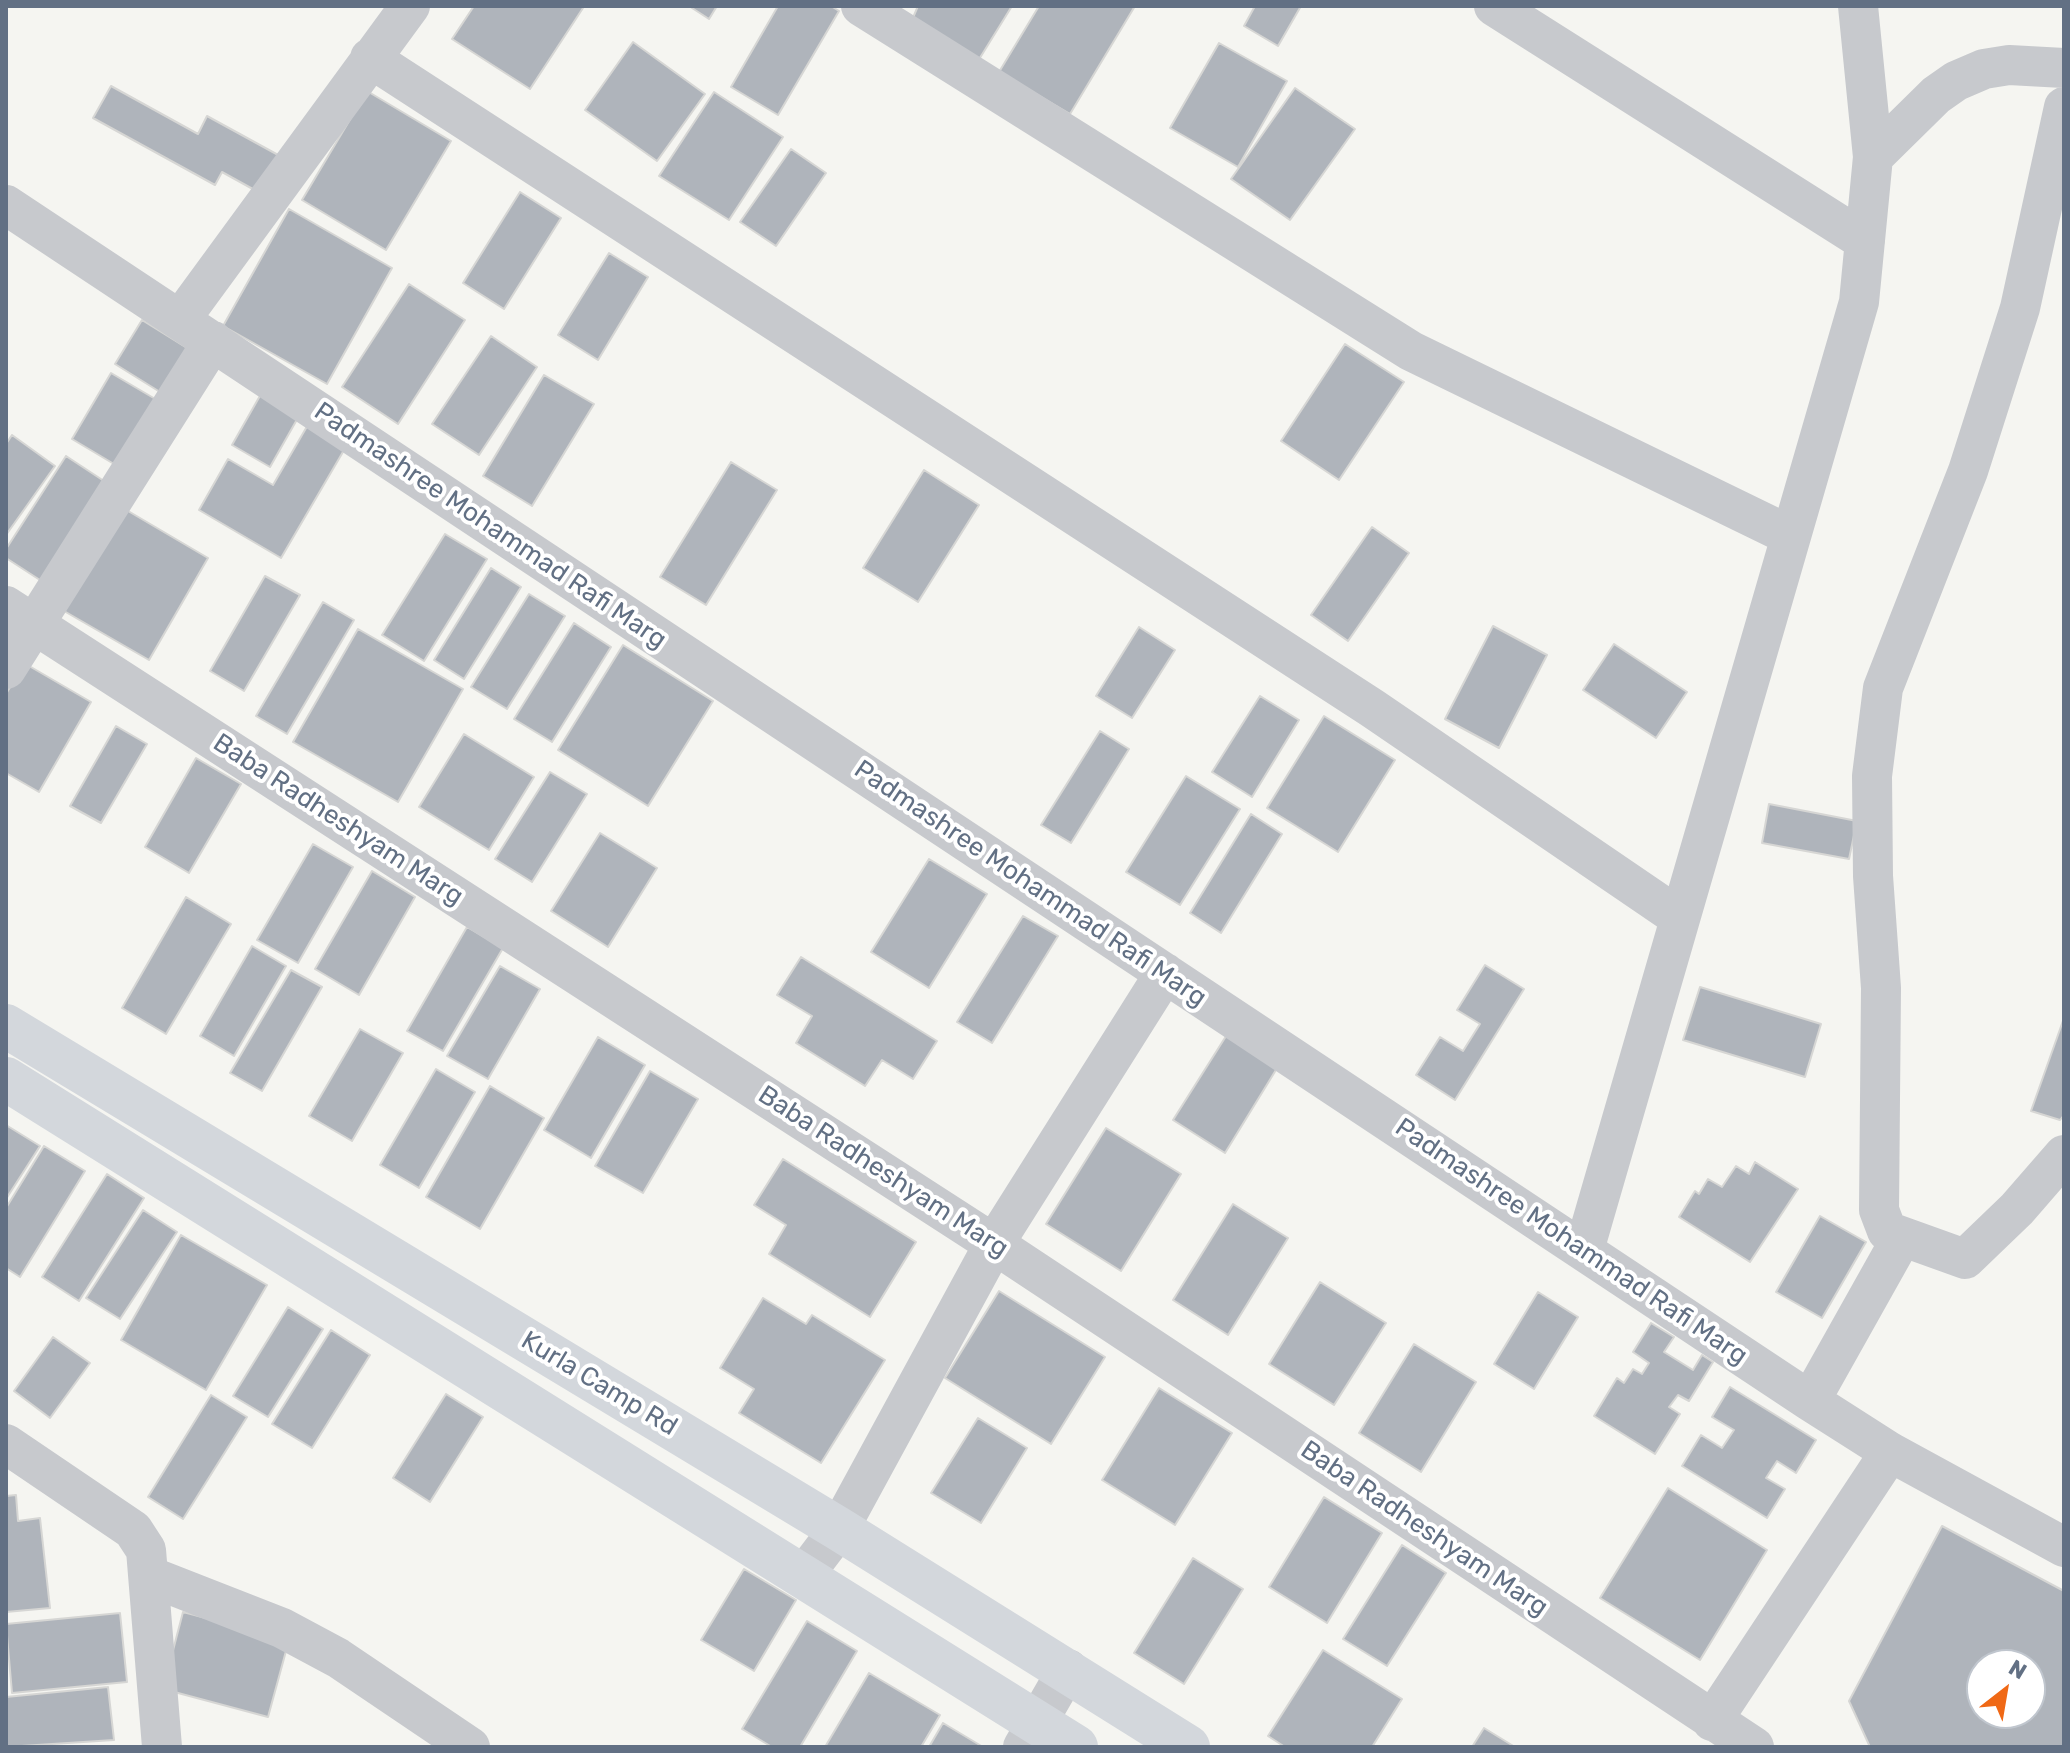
<!DOCTYPE html>
<html>
<head>
<meta charset="utf-8">
<style>
	body { margin:0 }
	#map { position:relative; width:2070px; height:1753px; overflow:hidden; background:#f5f5f1; font-family:Rubik,sans-serif }
	canvas { display:block }
	.frame { position:absolute; inset:0; border:8px solid #627084; pointer-events:none }
	.north { position:absolute; left:1966px; top:1649px; width:80px; height:80px; box-sizing:border-box; background:#fff; border:2px solid #c0c6ce; border-radius:50%; rotate:31deg; font-size:22px; font-weight:700; line-height:32px; text-align:center; color:#627084 }
	.north::after { content:''; display:block; margin:auto; width:28px; height:36px; background:#f06916; clip-path:polygon(50% 0,100% 100%,50% 72%,0 100%) }
</style>
</head>
<body>
<div id="map">
<canvas width="2070" height="1753"></canvas>
<div class="frame"></div>
<div class="north">N</div>
</div>
<script>
const ctx = document.querySelector('canvas').getContext('2d');
ctx.lineJoin = 'round';
function fillPath(path, color) { ctx.fillStyle = color; ctx.fill(path, 'evenodd'); }
const toPath = rows => new Path2D(rows.map(r => 'M' + r).join(''));
function stroke(path, color, width, dash) { ctx.strokeStyle = color; ctx.lineWidth = width; ctx.lineCap = dash ? 'butt' : 'round'; ctx.setLineDash(dash || []); ctx.stroke(path); }
function write(font, color, halo, rows, align = 'center') {
  ctx.font = font + ' Rubik,sans-serif'; ctx.lineWidth = 8; ctx.setLineDash([]); ctx.textBaseline = 'middle'; ctx.strokeStyle = halo; ctx.fillStyle = color; for (const [text, x, y, turn = 0] of rows) {
    ctx.save(); ctx.translate(x, y); ctx.rotate((+turn || 0) * Math.PI / 180); ctx.textAlign = isNaN(turn) ? turn : align; if (halo) ctx.strokeText(text, 0, 0); ctx.fillText(text, 0, 0); ctx.restore();
  }
}
const building = toPath([
	[474,6,580,6,583,8,530,89,452,39,474,6],
	[689,6,717,6,709,19,689,6],
	[778,6,831,6,839,11,778,115,731,87,778,6],
	[918,6,1012,6,978,61,912,20,918,6],
	[1039,6,1135,6,1070,114,999,72,1039,6],
	[1255,6,1301,6,1278,46,1244,26,1255,6],
	[633,42,705,94,657,161,585,110,633,42],
	[1219,43,1287,81,1238,167,1170,128,1219,43],
	[111,86,198,134,207,116,280,156,260,193,222,172,215,185,93,118,111,86],
	[1295,88,1355,129,1290,220,1231,179,1295,88],
	[367,91,451,141,386,250,302,200,367,91],
	[714,92,783,137,729,220,659,176,714,92],
	[791,149,826,173,776,246,740,222,791,149],
	[520,192,561,218,504,309,463,283,520,192],
	[289,209,392,268,327,384,223,326,289,209],
	[609,253,648,277,598,360,558,335,609,253],
	[409,284,465,320,398,424,342,387,409,284],
	[142,320,187,348,160,392,115,364,142,320],
	[491,336,537,367,479,455,432,424,491,336],
	[1345,344,1404,382,1339,480,1281,441,1345,344],
	[111,373,157,400,119,467,72,439,111,373],
	[544,375,594,404,532,506,483,476,544,375],
	[261,394,299,416,270,467,232,445,261,394],
	[309,423,347,445,281,558,199,510,228,459,273,485,309,423],
	[12,435,55,466,6,535,6,444,12,435],
	[66,456,107,483,43,582,6,558,6,549,66,456],
	[731,462,777,490,706,605,660,577,731,462],
	[924,470,979,505,918,602,863,568,924,470],
	[123,508,208,558,149,660,64,611,123,508],
	[1372,527,1409,553,1348,641,1311,615,1372,527],
	[445,534,487,559,424,661,382,635,445,534],
	[491,568,521,587,464,679,434,660,491,568],
	[265,576,300,595,244,691,210,671,265,576],
	[529,594,565,616,507,709,471,687,529,594],
	[323,602,354,620,287,734,256,716,323,602],
	[574,623,611,647,552,742,514,719,574,623],
	[1493,626,1547,655,1499,748,1445,719,1493,626],
	[1139,627,1175,650,1132,718,1096,696,1139,627],
	[358,629,463,689,398,802,293,742,358,629],
	[1614,644,1687,692,1656,738,1583,690,1614,644],
	[623,645,713,701,648,806,558,750,623,645],
	[24,663,91,702,39,792,6,773,6,694,24,663],
	[1260,696,1299,720,1252,797,1212,772,1260,696],
	[1324,716,1395,760,1338,852,1267,808,1324,716],
	[116,726,147,744,101,823,70,806,116,726],
	[1100,731,1129,749,1071,843,1041,825,1100,731],
	[464,734,534,777,489,850,419,807,464,734],
	[196,758,241,784,189,873,145,847,196,758],
	[550,772,587,794,532,882,495,859,550,772],
	[1186,776,1240,809,1180,905,1126,872,1186,776],
	[1769,804,1857,821,1849,859,1762,843,1769,804],
	[1251,814,1282,834,1221,933,1190,913,1251,814],
	[600,833,657,868,608,947,551,911,600,833],
	[313,844,353,867,298,963,257,940,313,844],
	[929,859,987,894,929,988,871,952,929,859],
	[372,871,415,897,359,995,315,969,372,871],
	[186,897,231,924,166,1034,122,1008,186,897],
	[1023,916,1058,936,992,1043,957,1022,1023,916],
	[467,927,503,948,443,1051,407,1031,467,927],
	[252,946,286,966,234,1056,200,1036,252,946],
	[801,957,937,1041,913,1079,882,1060,865,1086,796,1043,812,1016,777,995,801,957],
	[1485,965,1524,989,1455,1100,1416,1075,1440,1037,1463,1051,1480,1024,1457,1010,1485,965],
	[500,966,540,989,488,1079,447,1056,500,966],
	[291,970,322,987,262,1091,230,1073,291,970],
	[1700,987,1821,1024,1805,1077,1683,1040,1700,987],
	[2064,1018,2064,1115,2060,1120,2031,1111,2064,1018],
	[360,1029,403,1053,352,1141,309,1116,360,1029],
	[1228,1033,1279,1065,1225,1153,1173,1120,1228,1033],
	[598,1037,645,1065,591,1158,544,1130,598,1037],
	[436,1069,475,1092,419,1188,380,1165,436,1069],
	[650,1071,698,1099,643,1193,595,1166,650,1071],
	[490,1086,544,1118,480,1229,426,1197,490,1086],
	[6,1125,40,1146,6,1199,6,1125],
	[1106,1128,1181,1174,1121,1271,1046,1224,1106,1128],
	[44,1146,85,1171,20,1277,6,1268,6,1208,44,1146],
	[783,1159,916,1242,870,1317,769,1254,786,1225,754,1205,783,1159],
	[1755,1162,1798,1189,1750,1262,1679,1217,1695,1191,1699,1194,1708,1179,1722,1187,1736,1166,1749,1174,1755,1162],
	[107,1174,144,1198,79,1301,42,1277,107,1174],
	[1233,1204,1288,1238,1228,1335,1173,1300,1233,1204],
	[143,1210,177,1232,120,1319,86,1298,143,1210],
	[1820,1216,1866,1242,1822,1318,1776,1292,1820,1216],
	[181,1235,267,1285,206,1390,121,1340,181,1235],
	[1320,1282,1386,1323,1334,1405,1269,1364,1320,1282],
	[999,1291,1105,1357,1051,1444,945,1378,999,1291],
	[1538,1292,1578,1317,1534,1389,1494,1364,1538,1292],
	[763,1298,806,1324,812,1315,885,1360,821,1463,739,1413,754,1389,720,1368,763,1298],
	[288,1307,323,1329,268,1417,233,1396,288,1307],
	[1651,1323,1674,1337,1664,1352,1693,1370,1702,1355,1713,1362,1689,1401,1678,1395,1669,1407,1680,1414,1655,1454,1594,1416,1617,1378,1624,1383,1633,1369,1642,1374,1649,1363,1633,1352,1651,1323],
	[331,1330,370,1355,312,1448,272,1424,331,1330],
	[53,1337,90,1363,50,1418,14,1391,53,1337],
	[1414,1344,1476,1382,1421,1472,1359,1433,1414,1344],
	[1730,1387,1816,1440,1796,1473,1777,1461,1766,1478,1785,1489,1767,1518,1682,1466,1701,1435,1722,1448,1734,1430,1712,1417,1730,1387],
	[1159,1388,1232,1433,1175,1525,1102,1480,1159,1388],
	[446,1394,483,1417,430,1502,393,1478,446,1394],
	[211,1395,247,1417,183,1519,148,1497,211,1395],
	[978,1418,1027,1448,981,1523,931,1493,978,1418],
	[1668,1488,1767,1550,1700,1660,1600,1598,1668,1488],
	[16,1495,18,1521,40,1518,50,1608,6,1612,6,1496,16,1495],
	[1324,1497,1382,1533,1327,1623,1269,1587,1324,1497],
	[1942,1526,2064,1591,2064,1747,1870,1747,1849,1701,1942,1526],
	[1982,1665,2030,1665,2030,1713,1982,1713,1982,1665],
	[1402,1545,1446,1573,1387,1666,1343,1639,1402,1545],
	[1193,1558,1243,1589,1184,1684,1134,1653,1193,1558],
	[744,1569,796,1600,754,1671,701,1640,744,1569],
	[183,1612,289,1640,268,1717,163,1689,183,1612],
	[120,1613,127,1682,12,1693,6,1624,120,1613],
	[807,1621,857,1651,800,1747,772,1747,742,1729,807,1621],
	[1323,1650,1402,1699,1372,1747,1285,1747,1268,1736,1323,1650],
	[869,1673,940,1715,921,1747,825,1747,869,1673],
	[108,1687,114,1740,6,1747,6,1697,108,1687],
	[943,1723,983,1747,929,1747,943,1723],
	[1484,1728,1515,1747,1472,1747,1484,1728]
]);
const street = toPath([
	[861,6,1411,351,1791,536],
	[1494,6,1865,241],
	[370,58,1372,708,1680,918],
	[2064,107,2020,308,1968,471,1883,688,1872,776,1873,876,1881,988,1879,1210,1887,1231,1965,1259,2017,1209,2064,1155],
	[1873,157,1936,95,1956,81,1984,69,2009,65,2064,68],
	[6,205,1810,1401,1890,1452,2064,1547],
	[180,320,410,6],
	[6,606,994,1244,1754,1747],
	[6,669,213,341],
	[1584,1250,1859,302,1873,157,1858,6],
	[1810,1401,1902,1237],
	[6,1444,133,1530,146,1550,162,1747],
	[804,1575,839,1529,994,1244,1165,973],
	[149,1576,282,1628,338,1658,470,1747],
	[1712,1721,1890,1452],
	[1023,1747,1068,1669]
]);
const secondary = toPath([
	[6,1026,839,1529,1188,1747],
	[6,1079,1076,1747]
]);
const streetNames = [
	["Padmashree Mohammad Rafi Marg",490,526,34],
	["Baba Radheshyam Marg",338,820,33],
	["Padmashree Mohammad Rafi Marg",1030,884,34],
	["Baba Radheshyam Marg",883,1172,33],
	["Padmashree Mohammad Rafi Marg",1571,1242,34],
	["Kurla Camp Rd",599,1384,31],
	["Baba Radheshyam Marg",1424,1529,34]
];
fillPath(building, '#afb4bb');
stroke(building, '#d6d6d4', 2);
stroke(street, '#c7c9cd', 40);
stroke(secondary, '#d3d7dc', 44);
write('26px', '#627084', '#fff', streetNames);
</script>
</body>
</html>
